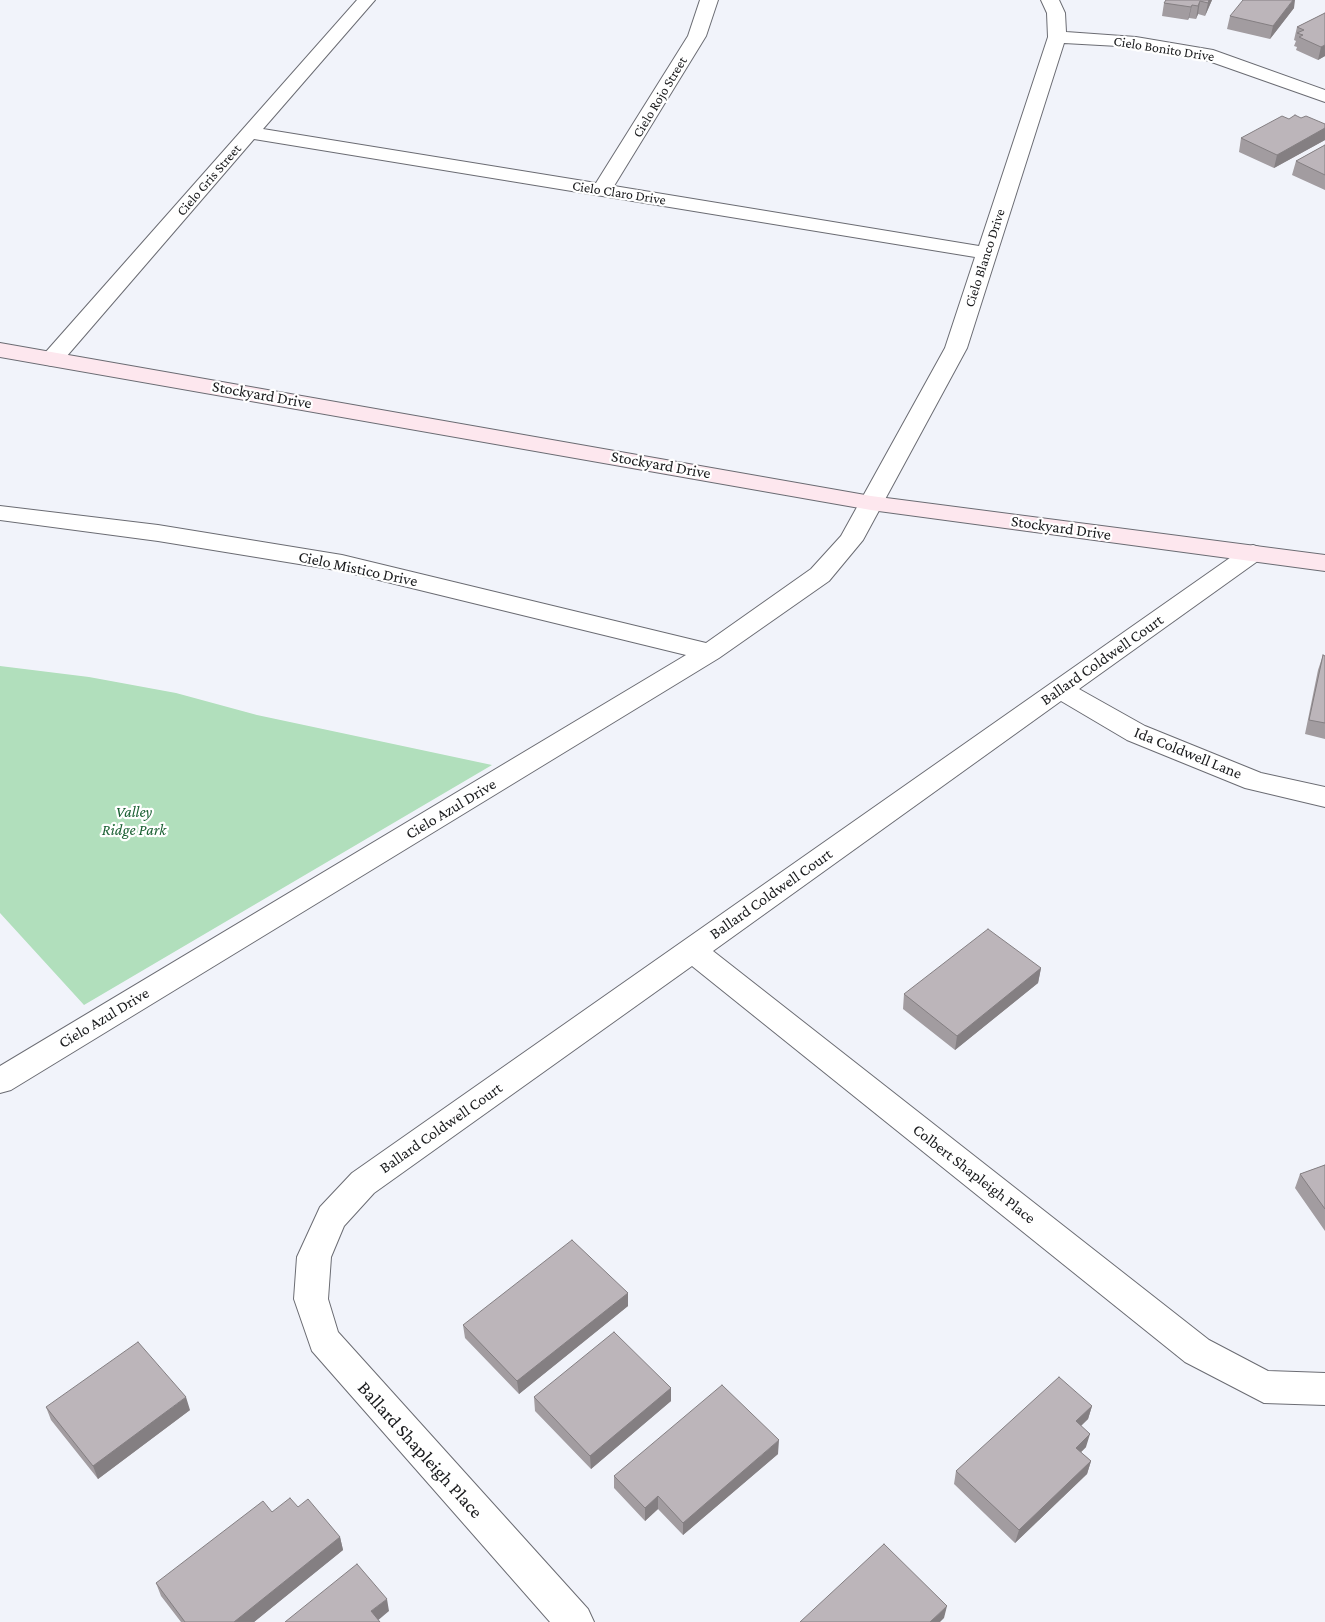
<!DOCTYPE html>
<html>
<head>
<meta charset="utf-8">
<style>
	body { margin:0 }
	canvas { display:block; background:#f1f3fa }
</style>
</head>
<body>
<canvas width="1325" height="1622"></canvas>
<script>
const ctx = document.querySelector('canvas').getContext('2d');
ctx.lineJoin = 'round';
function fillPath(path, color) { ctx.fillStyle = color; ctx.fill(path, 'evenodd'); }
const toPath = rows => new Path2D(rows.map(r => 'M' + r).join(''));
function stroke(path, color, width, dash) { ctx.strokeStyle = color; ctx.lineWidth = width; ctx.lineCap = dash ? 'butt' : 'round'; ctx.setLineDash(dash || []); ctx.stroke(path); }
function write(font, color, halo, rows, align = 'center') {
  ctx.font = font + ' "Crimson Pro",serif'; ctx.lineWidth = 4.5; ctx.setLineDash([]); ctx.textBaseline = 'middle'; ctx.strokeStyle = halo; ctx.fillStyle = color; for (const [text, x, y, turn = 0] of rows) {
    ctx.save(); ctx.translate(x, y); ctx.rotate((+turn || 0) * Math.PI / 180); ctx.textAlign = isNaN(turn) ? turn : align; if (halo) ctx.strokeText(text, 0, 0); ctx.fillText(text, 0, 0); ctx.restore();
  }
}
const green = toPath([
	[0,666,89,677,176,693,257,715,492,765,84,1005,0,913]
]);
const street = toPath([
	[357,0,375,0,263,129,596,183,688,36,700,0,718,0,706,36,614,186,979,246,1048,37,1047,13,1041,0,1059,0,1065,13,1066,32,1136,37,1213,50,1325,90,1325,102,1203,59,1136,47,1064,43,967,348,863,540,829,581,719,658,11,1090,0,1093,0,1066,686,655,342,571,158,541,0,520,0,506,158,525,342,555,706,643,811,569,841,536,945,348,975,257,254,139,60,364,52,366,44,364,41,359,44,354,357,0],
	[1253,545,1262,548,1265,553,1262,558,1079,689,1145,726,1261,773,1325,787,1325,807,1245,788,1127,740,1061,701,713,951,1209,1340,1268,1371,1325,1373,1325,1405,1264,1403,1185,1362,692,966,374,1193,344,1226,331,1257,328,1299,338,1332,588,1609,594,1622,550,1622,312,1351,294,1299,297,1257,320,1207,352,1173,1244,548,1253,545]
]);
const secondary = toPath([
	[0,343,871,496,1325,555,1325,571,871,510,0,357,0,343]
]);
const wall = toPath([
	[1166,0,1212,0,1205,16,1198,14,1196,19,1189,18,1188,20,1162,16,1164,3],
	[1294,8,1270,39,1227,29,1230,16],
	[1325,13,1325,56,1318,60,1296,50,1297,47,1294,46,1296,41,1294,40,1297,27],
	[1301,118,1325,124,1325,140,1274,168,1239,152,1241,138,1289,119],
	[1325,145,1325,190,1292,175,1296,161],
	[1323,655,1325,656,1325,739,1305,734,1318,670],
	[1041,968,1038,983,955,1050,903,1009,904,994],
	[1325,1165,1325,1231,1295,1188,1300,1174],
	[628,1293,628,1306,519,1394,465,1338,463,1325],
	[671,1388,671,1401,591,1469,535,1411,534,1397],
	[1092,1406,1088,1419,1081,1426,1086,1447,1081,1452,1091,1461,1087,1474,1015,1543,954,1484,956,1471],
	[46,1407,190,1410,98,1479,51,1420],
	[778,1454,683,1535,658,1509,645,1521,614,1488,614,1476],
	[298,1507,340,1537,343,1550,254,1622,181,1622,161,1596,156,1583,272,1512]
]);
const shadedWall = toPath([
	[1209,0,1212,0,1205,16,1208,3],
	[1293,0,1295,0,1294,8,1270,39,1273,26],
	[1200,1,1198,14,1196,19,1198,6],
	[1192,5,1189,18,1188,20,1191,7],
	[1325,45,1325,56,1318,60,1321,47],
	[1325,128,1325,140,1274,168,1277,155],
	[1041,968,1038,983,955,1050,957,1036],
	[628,1293,628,1306,519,1394,517,1381],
	[671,1388,671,1401,591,1469,590,1456],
	[186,1397,190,1410,98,1479,93,1466],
	[1092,1406,1088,1419,1072,1434,1076,1421],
	[1090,1434,1086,1447,1072,1461,1076,1448],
	[779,1440,778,1454,683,1535,683,1523],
	[1091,1461,1087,1474,1015,1543,1019,1530],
	[658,1496,658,1509,645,1521,645,1508],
	[340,1537,343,1550,254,1622,234,1622],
	[387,1599,389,1611,376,1622,371,1611],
	[947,1606,944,1618,940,1622,930,1622]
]);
const building = toPath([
	[1166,0,1209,0,1208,3,1200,1,1198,6,1192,5,1191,7,1164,3,1166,0],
	[1243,0,1293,0,1273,26,1230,16,1243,0],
	[1325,13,1325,45,1321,47,1299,37,1303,35,1297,33,1304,30,1297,27,1325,13],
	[1295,115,1301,118,1306,116,1325,124,1325,128,1277,155,1241,138,1282,116,1289,119,1295,115],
	[1325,145,1325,175,1296,161,1325,145],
	[1323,655,1325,656,1325,723,1309,720,1323,655],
	[988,929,1041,968,957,1036,904,994,988,929],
	[1325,1165,1325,1209,1300,1174,1325,1165],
	[572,1240,628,1293,517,1381,463,1325,572,1240],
	[614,1332,671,1388,590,1456,534,1397,614,1332],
	[138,1342,186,1397,93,1466,46,1407,138,1342],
	[1059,1377,1092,1406,1076,1421,1090,1434,1076,1448,1091,1461,1019,1530,956,1471,1059,1377],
	[722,1385,779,1440,683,1523,658,1496,645,1508,614,1476,722,1385],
	[290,1498,298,1507,308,1499,340,1537,234,1622,185,1622,156,1583,263,1501,272,1512,290,1498],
	[884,1544,947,1606,930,1622,800,1622,884,1544],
	[357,1564,387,1599,371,1611,380,1622,285,1622,357,1564]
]);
const farStreetnames = [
	["Cielo Bonito Drive",1164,49,9],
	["Cielo Rojo Street",660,97,-59],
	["Cielo Gris Street",209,180,-49],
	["Cielo Claro Drive",619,193,9],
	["Cielo Blanco Drive",985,258,-72]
];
const streetNames = [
	["Stockyard Drive",262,395,10],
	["Stockyard Drive",661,465,10],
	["Stockyard Drive",1061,528,8],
	["Cielo Mistico Drive",358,569,12],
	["Ballard Coldwell Court",1102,660,-35],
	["Ida Coldwell Lane",1188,753,22],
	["Cielo Azul Drive",451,809,-31],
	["Ballard Coldwell Court",771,894,-35],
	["Cielo Azul Drive",104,1018,-31],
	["Ballard Coldwell Court",441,1128,-35],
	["Colbert Shapleigh Place",974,1174,38]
];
const parkNames = [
	["Valley",134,812],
	["Ridge Park",134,830]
];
const nearStreetnames = [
	["Ballard Shapleigh Place",420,1450,48]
];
fillPath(green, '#b1dfbc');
stroke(street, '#6b6c73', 2);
stroke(secondary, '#6b6c73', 2);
fillPath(street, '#fff');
fillPath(secondary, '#fde7ee');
fillPath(wall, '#a29ca0');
fillPath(shadedWall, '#847f82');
fillPath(building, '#bcb5ba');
stroke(building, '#847f82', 1);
write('14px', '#1a1b1d', '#fff', farStreetnames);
write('16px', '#1a1b1d', '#fff', streetNames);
write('italic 16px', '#1c6134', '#fff', parkNames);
write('19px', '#1a1b1d', '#fff', nearStreetnames);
</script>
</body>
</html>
